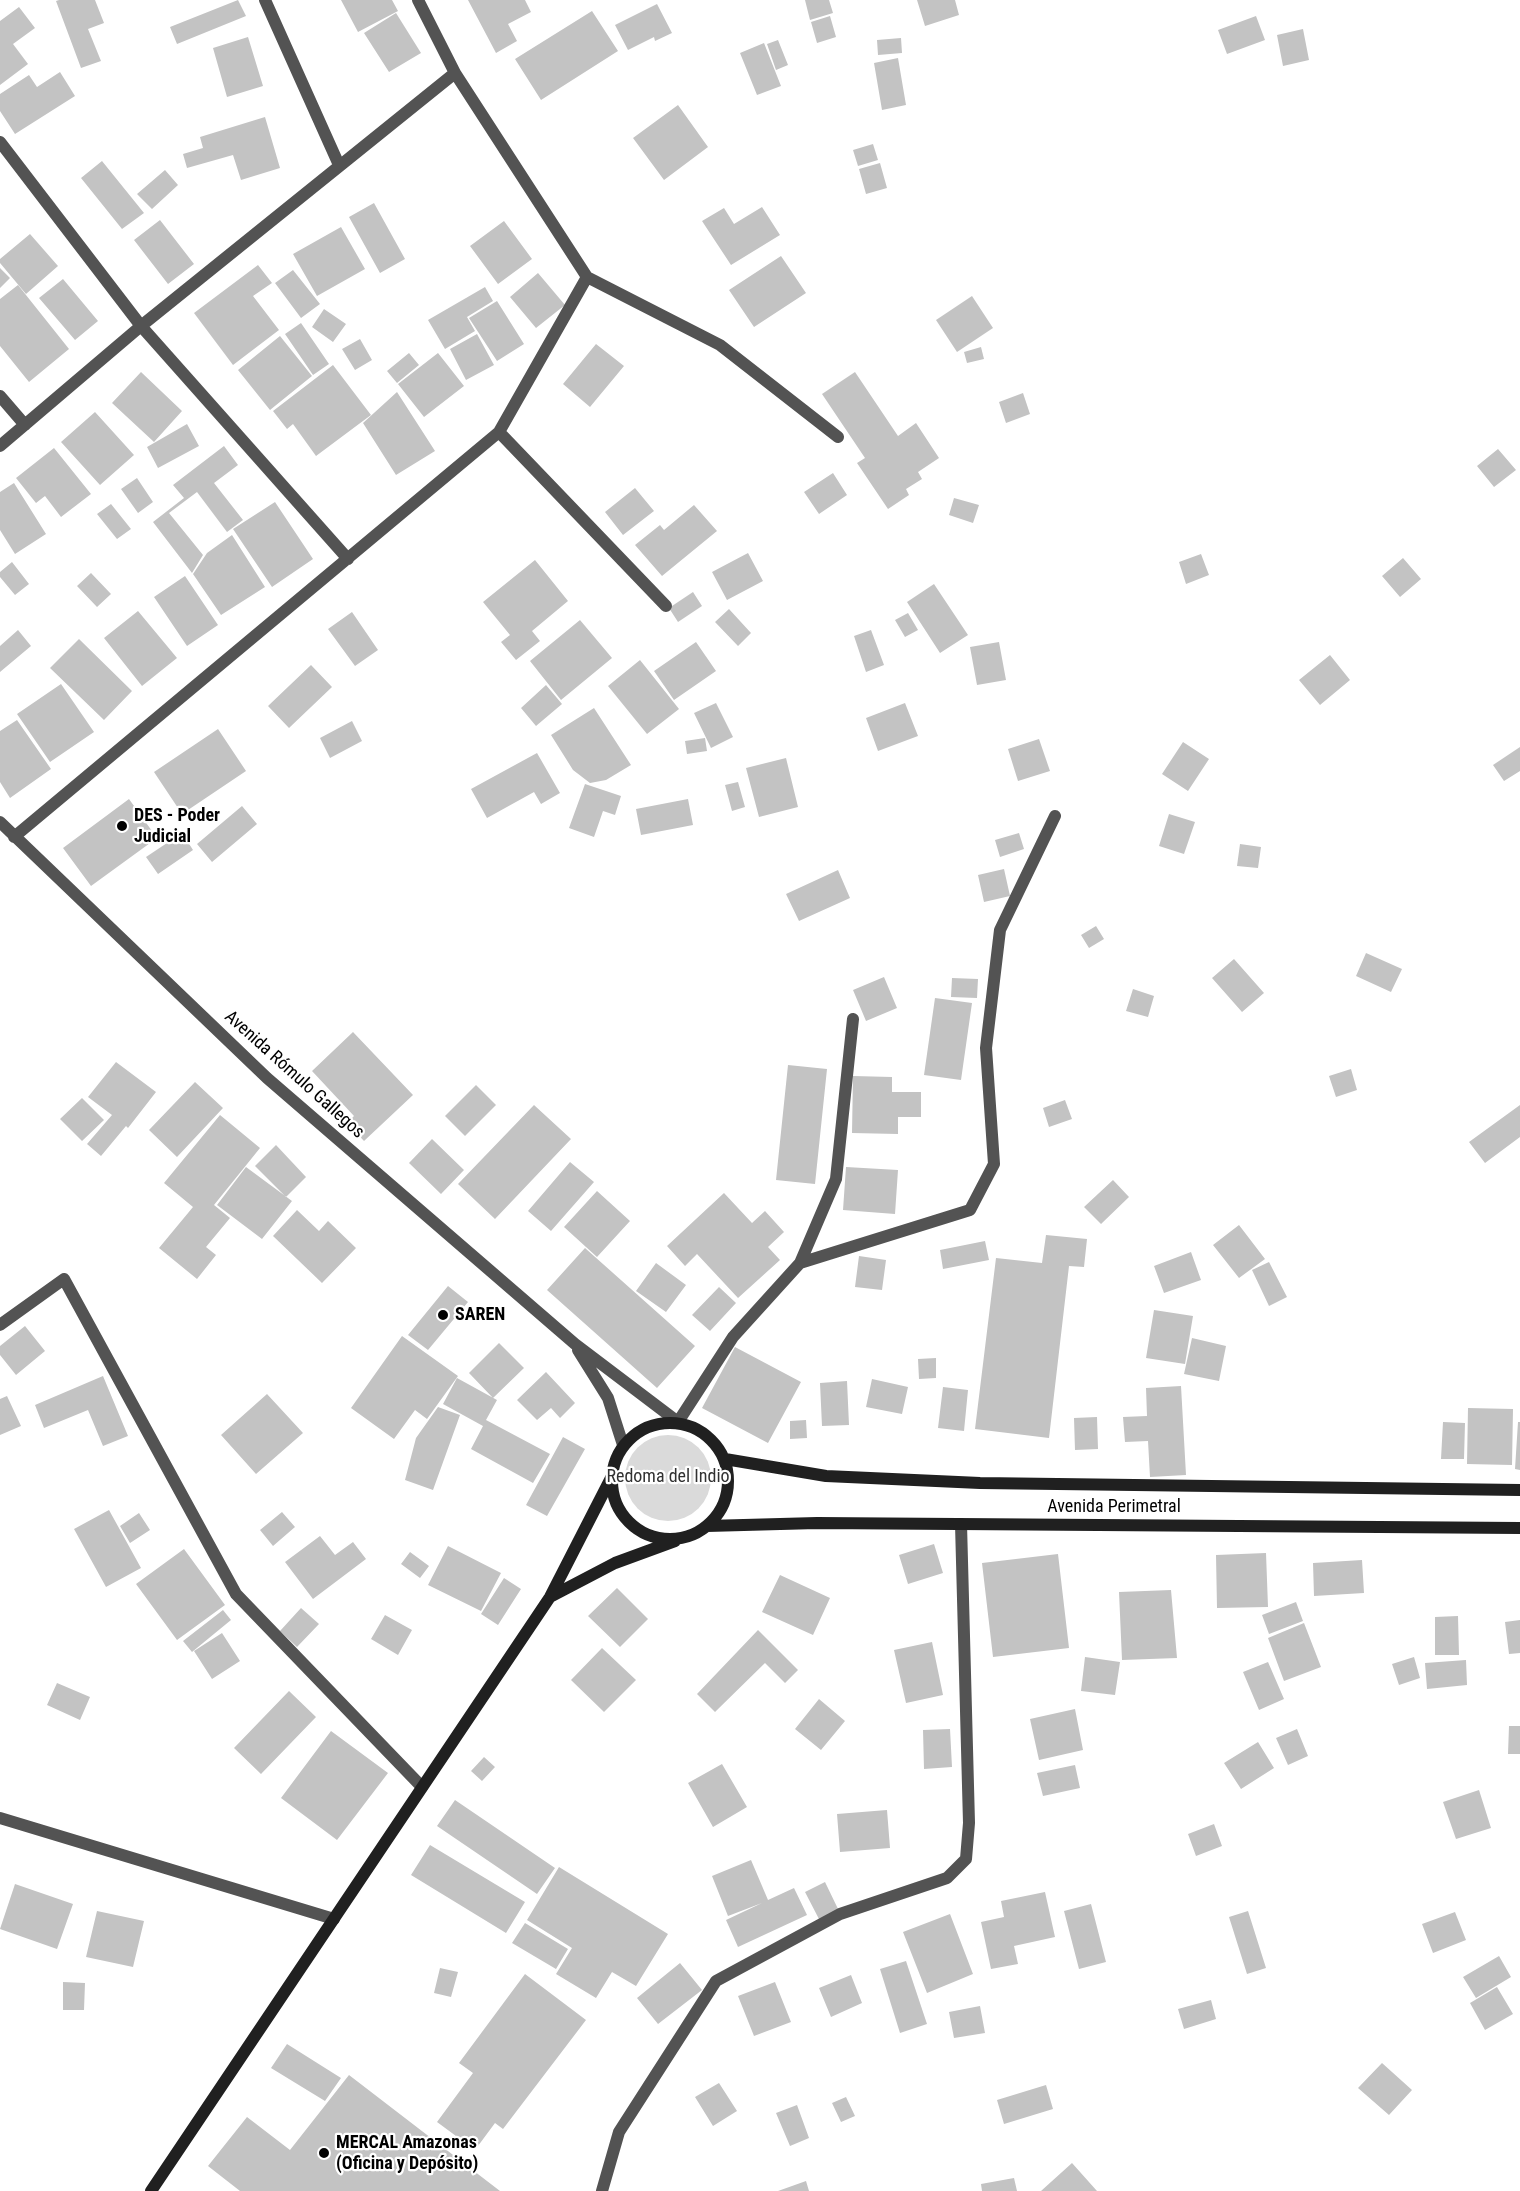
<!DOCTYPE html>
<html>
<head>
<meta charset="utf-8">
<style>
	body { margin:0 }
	canvas { display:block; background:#fff }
</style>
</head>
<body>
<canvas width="1520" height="2191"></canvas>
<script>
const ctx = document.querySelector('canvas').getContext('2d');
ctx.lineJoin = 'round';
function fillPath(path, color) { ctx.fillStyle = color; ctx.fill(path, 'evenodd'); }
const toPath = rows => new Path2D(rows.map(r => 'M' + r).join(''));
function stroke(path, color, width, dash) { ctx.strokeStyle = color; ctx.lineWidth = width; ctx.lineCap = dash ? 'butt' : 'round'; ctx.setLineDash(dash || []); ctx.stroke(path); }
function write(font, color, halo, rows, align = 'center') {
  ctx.font = font + ' "Roboto Condensed",sans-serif'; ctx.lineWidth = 4.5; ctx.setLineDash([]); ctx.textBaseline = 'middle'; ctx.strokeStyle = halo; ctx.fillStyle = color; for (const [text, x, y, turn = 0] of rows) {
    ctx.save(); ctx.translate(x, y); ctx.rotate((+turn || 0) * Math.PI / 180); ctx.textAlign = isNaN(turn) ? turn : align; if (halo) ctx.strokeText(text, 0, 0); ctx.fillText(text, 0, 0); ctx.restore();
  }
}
const green = toPath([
	'625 1478a43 43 0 1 1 86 0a43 43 0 1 1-86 0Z'
]);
const building = toPath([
	[59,0,95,0,104,23,88,29,101,61,81,68,56,1],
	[238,0,246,16,177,44,170,27],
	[341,0,392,0,398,11,358,32],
	[468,0,525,0,531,12,508,24,517,41,496,53],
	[805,0,829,0,833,13,810,20],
	[917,0,955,0,959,15,925,26],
	[657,4,672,33,655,41,654,37,628,50,615,25],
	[19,7,35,28,13,44,28,64,0,85,0,21],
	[592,11,618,51,541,100,515,59],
	[396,13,421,53,389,72,364,33],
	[830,16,836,37,817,43,811,22],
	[1256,16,1265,40,1227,54,1218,30],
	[1303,29,1309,60,1283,66,1277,35],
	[248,37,263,86,227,97,213,48],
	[901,38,902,53,878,55,877,40],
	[778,40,788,65,776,70,767,44],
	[764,43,781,86,757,95,740,53],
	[898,58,906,105,882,110,874,63],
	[60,72,75,96,15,134,0,111,0,94,29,75,37,87],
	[678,105,708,147,664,180,633,138],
	[265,117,280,168,241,180,233,155,187,168,183,154,203,148,200,137],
	[873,144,878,160,858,166,853,150],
	[102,161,144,213,122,229,81,178],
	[880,163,887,188,866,194,859,169],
	[165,170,178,185,152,209,137,194],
	[374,203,405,259,380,273,349,217],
	[762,207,780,235,731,265,702,221,724,208,734,224],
	[160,220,194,264,168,284,134,240],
	[504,221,532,259,498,284,470,246],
	[341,227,365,269,317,296,293,254],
	[30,234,58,266,26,294,0,263,0,259],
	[781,256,806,293,754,327,729,290],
	[258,265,272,283,253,296,279,330,233,365,194,313],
	[0,268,10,278,0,288],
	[293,270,320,304,301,318,275,283],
	[538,273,565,305,536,328,510,297],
	[63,279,98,321,75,340,39,298],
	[18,285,69,349,29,382,0,346,0,299],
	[485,287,493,301,467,317,475,331,445,349,428,320],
	[972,296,993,328,957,352,936,320],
	[497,301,524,344,497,361,469,318],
	[324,309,346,324,333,342,312,327],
	[301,323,329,364,313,375,285,334],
	[477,334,494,365,466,380,450,349],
	[280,336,312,376,270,410,238,370],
	[360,339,372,360,355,370,342,349],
	[596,344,624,366,590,407,563,384],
	[981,347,984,359,967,363,964,352],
	[409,353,419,365,397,383,387,371],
	[438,353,464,386,424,417,398,384],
	[333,365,371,415,316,456,293,424,287,429,273,411],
	[141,372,182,411,154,442,112,403],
	[855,372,898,436,916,423,939,458,918,472,922,479,906,489,909,495,888,509,857,463,865,458,822,394],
	[397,392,435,451,396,475,363,423],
	[1023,393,1030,414,1006,423,999,402],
	[95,412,134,455,100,485,61,442],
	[187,424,199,446,158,468,147,447],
	[224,446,238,465,214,483,243,520,227,532,197,492,169,513,203,555,192,573,153,522,184,498,173,485],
	[54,448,91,494,61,517,45,496,36,503,16,478],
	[1498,449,1516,470,1494,487,1477,466],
	[833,473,847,495,819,514,804,492],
	[137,478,153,502,138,513,121,489],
	[14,483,46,534,15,554,0,530,0,492],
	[635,488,654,511,623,535,605,512],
	[954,498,979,505,973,523,949,515],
	[275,502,313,559,272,587,233,529],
	[111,504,131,529,117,539,97,514],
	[694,505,717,531,662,576,635,545,660,525,664,530],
	[232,535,265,587,221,615,193,574,207,553],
	[748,553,763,581,727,600,712,572],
	[1201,554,1209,575,1186,584,1179,562],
	[1403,558,1421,579,1400,597,1382,576],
	[535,560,568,601,532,631,540,641,516,660,501,642,510,635,483,602],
	[12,562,29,584,15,595,0,577,0,572],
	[91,573,111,594,97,607,77,586],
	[185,576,218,625,187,646,154,597],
	[934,584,968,635,940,653,907,602],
	[693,592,702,606,678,622,669,608],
	[729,609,751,633,738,646,715,622],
	[138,611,177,658,142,686,104,638],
	[352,612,378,650,355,666,328,629],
	[908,613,918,630,905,637,895,620],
	[580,620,612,658,561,700,530,661],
	[18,630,31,646,0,672,0,646],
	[871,630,884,665,866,672,854,636],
	[79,639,132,691,104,720,50,668],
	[696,642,716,671,674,700,654,671],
	[999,642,1006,680,977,685,970,647],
	[1330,655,1350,680,1320,705,1299,680],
	[640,660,679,709,647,734,608,686],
	[311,665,332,687,289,728,268,706],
	[61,684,94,732,50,762,17,714],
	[546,685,562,704,536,726,521,708],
	[716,703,733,737,711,748,694,713],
	[905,703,918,736,878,751,866,718],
	[594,708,631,765,606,780,590,783,573,770,551,735],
	[17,720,51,769,10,798,0,782,0,731],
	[352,721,362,741,330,758,320,738],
	[218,729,246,771,182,814,154,772],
	[705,738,707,751,687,754,685,741],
	[1039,739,1050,771,1018,781,1008,749],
	[1183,742,1209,759,1188,791,1162,774],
	[1520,747,1520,771,1504,781,1493,765],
	[537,753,560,793,541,804,534,792,487,818,471,789],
	[786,758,798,807,759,817,746,768],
	[738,782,745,807,732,811,725,785],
	[585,784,621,796,615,815,603,811,594,837,569,828],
	[129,799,157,838,91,886,63,848],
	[688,799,693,825,641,835,636,809],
	[242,806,257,824,212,862,197,844],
	[1169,814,1195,822,1184,854,1159,846],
	[182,833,193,850,158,874,146,857],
	[1019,833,1024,849,1000,857,995,840],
	[1240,844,1261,847,1258,868,1237,866],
	[1004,869,1010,896,984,902,978,875],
	[838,870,850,898,799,921,786,894],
	[1096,926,1104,939,1089,948,1081,935],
	[1366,953,1402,969,1391,992,1356,976],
	[1234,959,1264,993,1242,1012,1212,978],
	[884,977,897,1008,866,1021,853,990],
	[952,978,978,979,977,998,951,997],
	[1133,989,1154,996,1148,1017,1126,1011],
	[935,998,972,1003,961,1080,924,1075],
	[353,1032,413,1095,364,1141,347,1123,354,1116,312,1071],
	[116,1062,156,1092,128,1128,126,1126,101,1156,87,1144,112,1115,88,1097],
	[788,1065,827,1069,815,1184,776,1180],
	[1351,1069,1357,1090,1336,1097,1329,1076],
	[853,1076,892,1077,892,1092,921,1092,921,1117,898,1117,898,1134,852,1133],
	[195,1082,223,1108,177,1157,149,1130],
	[476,1085,496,1105,465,1136,445,1116],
	[82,1098,104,1120,82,1141,60,1119],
	[1065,1100,1072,1119,1049,1127,1043,1108],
	[534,1105,571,1139,495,1219,458,1184],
	[1520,1105,1520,1137,1485,1163,1469,1142],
	[220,1115,260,1148,214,1205,230,1218,206,1247,216,1255,197,1279,159,1248,193,1207,164,1183],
	[432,1139,464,1170,441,1194,409,1163],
	[276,1145,306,1177,286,1197,255,1166],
	[570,1162,594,1182,551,1231,528,1211],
	[246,1167,292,1201,262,1239,217,1205],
	[846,1167,898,1170,895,1214,843,1210],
	[1113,1180,1129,1197,1101,1224,1084,1207],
	[597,1191,630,1221,597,1257,564,1227],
	[724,1193,752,1223,765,1211,784,1232,768,1247,780,1260,738,1298,697,1254,685,1266,667,1246],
	[297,1210,319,1231,328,1221,356,1248,322,1283,273,1236],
	[1239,1225,1265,1259,1239,1278,1213,1245],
	[1046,1235,1087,1239,1084,1267,1069,1266,1049,1438,975,1429,996,1258,1042,1263],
	[985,1241,989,1260,943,1269,940,1250],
	[585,1248,695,1346,657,1388,547,1290],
	[1191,1252,1201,1280,1164,1293,1154,1266],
	[859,1256,886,1260,882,1290,855,1287],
	[1269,1262,1287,1297,1269,1306,1252,1270],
	[656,1263,686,1285,666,1312,636,1291],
	[448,1286,468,1302,428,1350,408,1335],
	[719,1287,736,1303,710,1331,692,1315],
	[1154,1310,1193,1316,1185,1364,1146,1358],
	[25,1326,45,1351,16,1375,0,1355,0,1346],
	[402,1336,458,1376,427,1419,415,1410,394,1439,351,1408],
	[1192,1338,1226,1346,1219,1381,1184,1374],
	[499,1343,524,1368,493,1398,469,1373],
	[735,1347,801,1382,768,1443,702,1408],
	[936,1358,936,1378,919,1379,918,1359],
	[546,1372,575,1403,560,1418,551,1408,537,1420,517,1400],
	[103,1376,128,1436,103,1446,88,1410,44,1428,35,1405],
	[457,1378,497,1400,486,1420,550,1454,533,1483,471,1449,483,1426,443,1404],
	[872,1379,908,1387,902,1414,866,1407],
	[847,1381,849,1425,822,1426,820,1383],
	[1181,1386,1186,1475,1150,1477,1148,1441,1125,1442,1123,1417,1147,1416,1146,1388],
	[943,1387,968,1390,964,1431,938,1428],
	[267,1394,303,1433,256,1474,221,1435],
	[7,1396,21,1426,0,1435,0,1399],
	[438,1407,460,1415,433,1490,405,1480,416,1438],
	[1468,1408,1513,1409,1512,1465,1467,1464],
	[1097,1417,1098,1449,1075,1450,1074,1418],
	[806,1420,807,1438,790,1439,790,1421],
	[1443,1422,1465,1423,1464,1459,1441,1459],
	[1518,1422,1520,1422,1520,1470,1515,1469],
	[563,1437,585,1449,547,1516,526,1505],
	[109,1510,141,1568,106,1587,74,1529],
	[282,1512,295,1527,273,1546,260,1530],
	[139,1513,150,1530,130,1543,120,1526],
	[320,1536,335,1555,353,1542,366,1559,313,1599,285,1562],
	[934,1544,943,1573,908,1584,899,1555],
	[448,1546,501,1573,481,1611,428,1585],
	[184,1549,225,1605,177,1640,136,1584],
	[410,1552,429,1566,420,1578,401,1564],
	[1266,1553,1268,1607,1217,1608,1216,1555],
	[1058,1554,1069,1648,993,1657,982,1563],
	[1362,1560,1364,1593,1314,1596,1313,1563],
	[780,1575,830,1598,813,1635,762,1612],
	[504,1578,521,1589,498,1625,481,1614],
	[617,1588,648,1619,620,1647,588,1616],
	[1171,1590,1177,1658,1122,1660,1119,1592],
	[1296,1602,1303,1621,1269,1634,1262,1615],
	[301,1608,319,1624,297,1647,280,1631],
	[223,1610,231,1620,192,1652,183,1641],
	[385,1615,412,1630,398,1655,371,1639],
	[1458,1616,1459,1655,1435,1655,1435,1617],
	[1520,1620,1520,1653,1509,1654,1505,1622],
	[1304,1623,1321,1667,1284,1681,1268,1638],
	[758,1630,798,1670,785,1683,765,1663,715,1712,697,1694],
	[222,1633,240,1661,212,1679,194,1651],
	[932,1642,943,1695,906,1703,894,1650],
	[602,1648,636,1680,604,1712,571,1680],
	[1085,1657,1120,1662,1115,1695,1081,1691],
	[1414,1657,1420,1678,1399,1685,1392,1664],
	[1466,1660,1467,1685,1427,1689,1425,1663],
	[1268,1662,1284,1699,1259,1710,1243,1672],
	[57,1683,90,1697,80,1720,47,1705],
	[289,1691,316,1717,261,1774,234,1748],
	[819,1699,845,1721,821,1750,795,1729],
	[1075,1709,1083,1750,1039,1760,1030,1719],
	[1509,1726,1520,1726,1520,1754,1508,1754],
	[950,1729,952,1767,924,1769,923,1730],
	[1297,1729,1308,1756,1288,1765,1276,1738],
	[331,1731,388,1773,337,1840,281,1798],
	[1258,1742,1274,1768,1241,1789,1224,1763],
	[484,1757,495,1767,482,1781,471,1771],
	[722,1764,747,1807,713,1827,688,1783],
	[1075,1765,1080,1788,1043,1796,1037,1773],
	[1479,1790,1491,1828,1456,1839,1443,1802],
	[455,1800,555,1868,537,1894,437,1826],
	[887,1810,890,1848,840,1852,837,1814],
	[1214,1824,1222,1846,1196,1856,1188,1834],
	[430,1845,525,1902,506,1933,411,1875],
	[751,1860,768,1900,794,1888,807,1915,738,1947,726,1920,762,1903,728,1916,712,1876],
	[559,1867,668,1934,636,1986,612,1972,596,1998,556,1974,572,1948,527,1920],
	[825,1882,839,1911,820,1921,805,1892],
	[15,1884,73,1904,57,1949,0,1929],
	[1045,1892,1055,1937,1014,1946,1018,1964,991,1969,981,1922,1004,1917,1001,1901],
	[1091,1904,1106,1962,1079,1969,1064,1911],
	[97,1911,144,1921,133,1967,86,1957],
	[1248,1911,1266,1968,1247,1974,1229,1917],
	[1455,1912,1466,1940,1433,1953,1422,1924],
	[950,1914,973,1974,927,1993,903,1932],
	[525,1923,568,1949,556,1969,512,1943],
	[1499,1956,1511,1977,1476,1998,1463,1977],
	[906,1961,927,2024,900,2033,880,1969],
	[680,1963,702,1990,658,2024,637,1998],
	[440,1968,458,1972,451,1997,434,1993],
	[525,1974,586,2020,503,2129,495,2123,475,2150,437,2122,473,2073,459,2063],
	[851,1975,862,2003,831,2017,819,1988],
	[63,1982,85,1983,84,2010,63,2010],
	[775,1982,791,2022,754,2036,738,1996],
	[1497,1987,1513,2014,1485,2030,1470,2003],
	[1211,2000,1216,2019,1184,2029,1178,2009],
	[980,2006,985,2033,954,2038,949,2012],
	[287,2044,341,2078,325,2101,271,2068],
	[1382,2063,1412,2090,1389,2115,1358,2088],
	[349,2075,500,2191,240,2191,208,2166,247,2117,290,2150],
	[719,2083,737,2111,713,2126,695,2097],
	[1046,2085,1053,2109,1004,2124,997,2100],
	[846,2097,855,2116,841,2122,832,2103],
	[797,2105,809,2138,790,2146,776,2113],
	[1072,2163,1097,2191,1041,2191],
	[1014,2178,1017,2191,982,2191,981,2184],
	[806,2181,809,2191,778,2191]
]);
const street = toPath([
	[265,0,339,165],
	[418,0,455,73,587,277,720,345,838,437],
	[0,142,141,326,348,559],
	[0,396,25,425],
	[499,432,666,606],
	[0,446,141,326,455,73],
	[0,822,267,1078,575,1344,678,1422,733,1337,800,1263,970,1210,994,1164,986,1048,1000,930,1055,816],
	[14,837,499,432,587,277],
	[800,1263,836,1179,853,1019],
	[0,1325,64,1279,236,1594,422,1787],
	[578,1350,608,1398,623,1445],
	[0,1818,334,1919],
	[602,2191,619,2132,716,1981,840,1914,947,1878,966,1859,969,1823,961,1524]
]);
const secondary = toPath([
	'612 1481a58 58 0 1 1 116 0a58 58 0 1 1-116 0Z',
	[725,1459,826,1476,980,1483,1520,1490],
	[707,1526,817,1523,1520,1528],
	[550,1597,615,1563,675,1541],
	[151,2191,550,1597,612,1476]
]);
const markers = [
	[122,826,6,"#000"],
	[443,1315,6,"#000"],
	[324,2153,6,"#000"]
];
const poiNames = [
	["DES - Poder",134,816],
	["Judicial",134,837],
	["SAREN",455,1315],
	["MERCAL Amazonas",336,2143],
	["(Oficina y Depósito)",336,2164]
];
const streetNames = [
	["Avenida Rómulo Gallegos",294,1075,42],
	["Avenida Perimetral",1114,1507]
];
const parkNames = [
	["Redoma del Indio",668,1477]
];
fillPath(green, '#dadada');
fillPath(building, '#c3c3c3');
stroke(street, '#535353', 12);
stroke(secondary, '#202020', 12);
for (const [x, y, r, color] of markers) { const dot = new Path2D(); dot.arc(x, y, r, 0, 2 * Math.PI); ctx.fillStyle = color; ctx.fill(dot); stroke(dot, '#fff', 2); }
write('bold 18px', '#000', '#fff', poiNames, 'left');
write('18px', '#000', '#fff', streetNames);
write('18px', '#313131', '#fff', parkNames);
</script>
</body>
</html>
